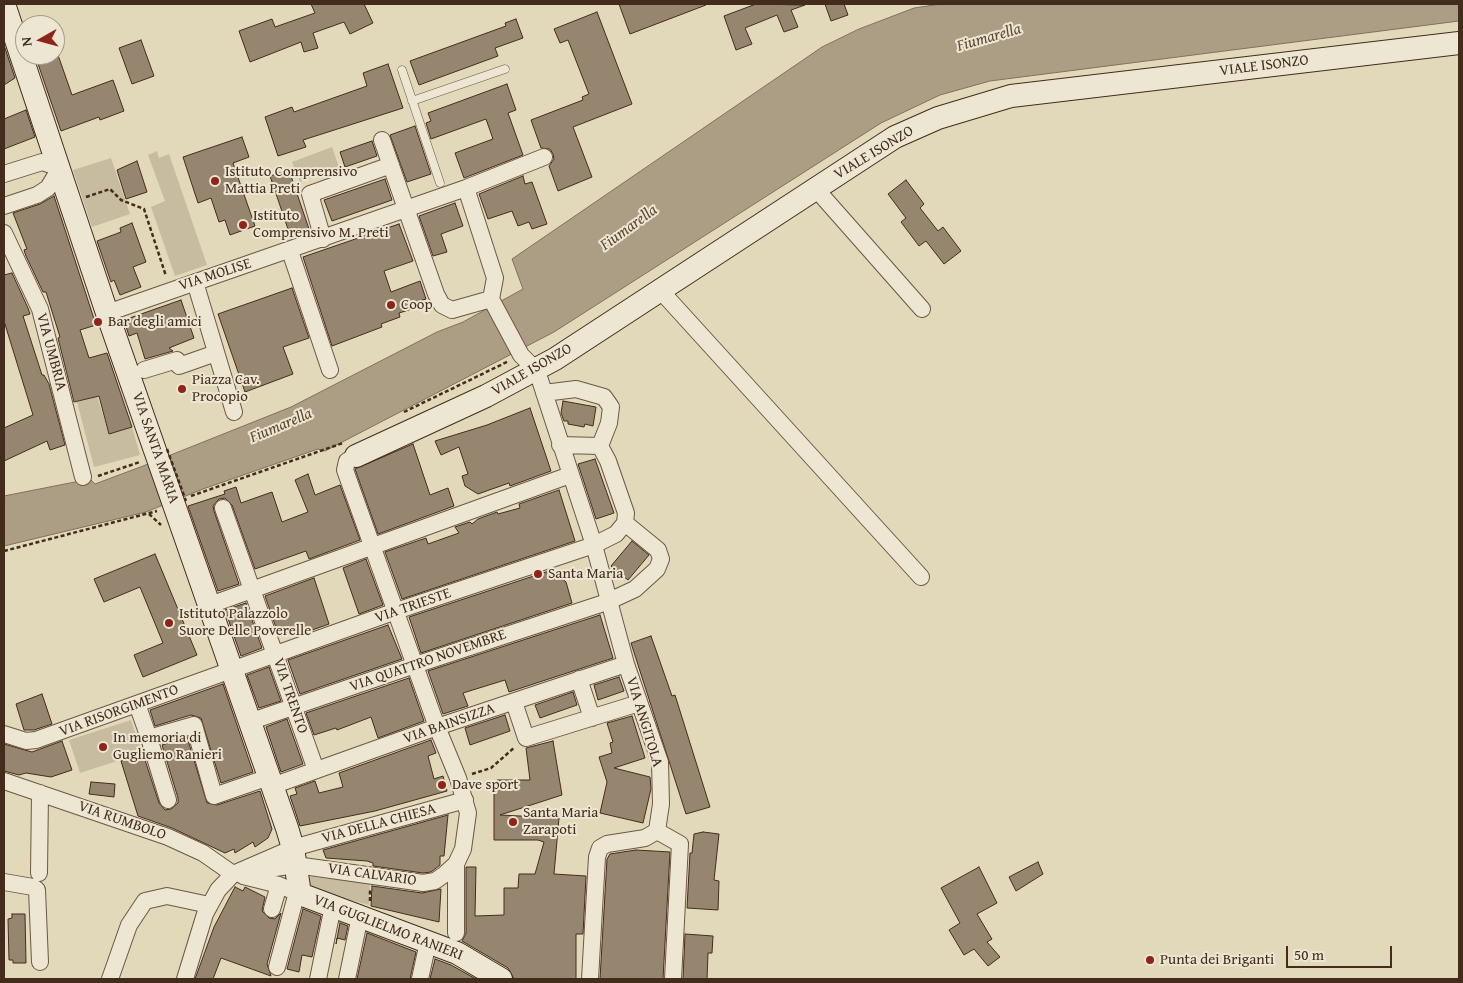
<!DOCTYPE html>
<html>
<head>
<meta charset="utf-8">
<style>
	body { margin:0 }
	#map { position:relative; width:1463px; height:983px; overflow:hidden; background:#e2d9bb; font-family:"Gentium Book Plus",serif }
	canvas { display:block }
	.frame { position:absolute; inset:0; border:5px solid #442c1c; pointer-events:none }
	.north { position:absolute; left:15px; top:15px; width:50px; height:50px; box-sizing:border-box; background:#ece6d3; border:1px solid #a99c8a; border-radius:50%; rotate:263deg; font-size:14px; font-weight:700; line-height:20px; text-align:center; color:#442c1c }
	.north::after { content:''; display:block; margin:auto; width:18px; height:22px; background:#8f2418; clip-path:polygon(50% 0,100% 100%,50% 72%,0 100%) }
	.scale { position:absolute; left:1286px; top:946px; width:106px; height:22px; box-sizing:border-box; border:2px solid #442c1c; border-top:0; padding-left:6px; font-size:15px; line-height:18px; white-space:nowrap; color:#442c1c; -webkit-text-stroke:4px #ece6d3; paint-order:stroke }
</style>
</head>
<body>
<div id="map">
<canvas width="1463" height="983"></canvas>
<div class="frame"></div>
<div class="north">N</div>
<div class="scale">50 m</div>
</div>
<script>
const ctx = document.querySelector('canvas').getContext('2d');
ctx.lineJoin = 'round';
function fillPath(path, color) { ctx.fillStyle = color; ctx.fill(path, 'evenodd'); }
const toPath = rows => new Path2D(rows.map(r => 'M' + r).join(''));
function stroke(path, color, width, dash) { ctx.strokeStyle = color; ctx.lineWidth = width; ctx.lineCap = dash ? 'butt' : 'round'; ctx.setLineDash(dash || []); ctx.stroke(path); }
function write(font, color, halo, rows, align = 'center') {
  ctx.font = font + ' "Gentium Book Plus",serif'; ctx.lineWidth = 4; ctx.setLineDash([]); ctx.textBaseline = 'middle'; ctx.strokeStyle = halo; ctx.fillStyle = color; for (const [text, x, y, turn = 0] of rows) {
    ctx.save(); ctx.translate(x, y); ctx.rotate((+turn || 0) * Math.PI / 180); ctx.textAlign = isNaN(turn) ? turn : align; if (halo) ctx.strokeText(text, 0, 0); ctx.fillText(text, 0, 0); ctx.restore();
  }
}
const green = toPath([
	[332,147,339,167,300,182,292,162],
	[157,151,159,158,169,154,207,265,175,276,151,207,165,201,148,155],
	[111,158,130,214,92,227,73,170],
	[97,396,109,434,132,427,140,455,94,467,77,402],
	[131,720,142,753,80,773,69,740],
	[303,876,370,883,369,905,312,890]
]);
const water = toPath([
	[941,4,1459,4,1459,21,990,81,940,95,881,123,554,332,325,451,318,449,203,489,146,512,4,546,4,496,90,479,95,484,143,466,291,407,437,332,463,322,523,289,512,259,822,47,859,29,914,8,941,4]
]);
const building = toPath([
	[311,4,364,4,373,23,350,34,344,22,313,33,318,48,304,52,301,42,250,62,239,31,272,19,275,27,315,13,311,4],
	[619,4,706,4,706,5,630,34,619,4],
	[756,4,805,5,791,10,798,27,784,32,777,15,745,28,752,44,736,50,724,16,756,4],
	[825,4,844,4,848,15,831,21,825,4],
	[597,12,632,104,573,127,592,177,558,191,549,166,554,159,553,154,550,149,541,148,531,120,583,100,582,97,589,94,568,40,560,43,554,29,597,12],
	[516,19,523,38,495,48,498,56,419,85,410,61,506,26,505,23,516,19],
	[141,40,154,76,132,84,119,48,141,40],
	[4,45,15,78,4,85,4,45],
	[35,55,58,55,72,95,113,80,124,111,100,120,99,117,61,131,35,55],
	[388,64,403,108,303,140,306,147,278,156,265,117,292,107,294,112,367,86,363,73,388,64],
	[507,84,516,110,508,113,523,155,464,178,455,153,493,139,486,119,431,139,426,123,431,121,428,113,507,84],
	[26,110,35,137,4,149,4,119,26,110],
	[415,126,431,174,407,182,390,135,415,126],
	[242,137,249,157,233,163,255,226,230,235,225,220,219,222,211,198,198,203,183,157,242,137],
	[372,141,377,156,345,167,340,152,372,141],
	[137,161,147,192,126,199,117,170,137,161],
	[289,170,309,229,290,235,270,176,289,170],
	[523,176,525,184,532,182,547,224,532,229,529,222,518,226,512,211,488,219,479,194,523,176],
	[385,179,392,200,332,221,324,200,385,179],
	[906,180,924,204,920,208,938,231,943,227,961,251,944,264,926,241,919,246,901,222,906,218,888,194,906,180],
	[54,196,96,325,80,330,89,358,107,353,132,427,109,434,99,396,74,402,58,338,60,337,46,292,43,292,26,256,24,250,27,249,13,213,40,204,54,196],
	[455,203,463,226,441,234,447,252,433,256,419,216,455,203],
	[132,223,146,262,133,267,141,287,120,295,114,280,111,282,97,241,121,232,120,228,132,223],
	[399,224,413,261,384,271,391,292,420,281,426,299,413,303,415,308,399,313,400,317,381,324,382,327,332,346,303,257,399,224],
	[12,273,28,308,30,314,23,316,42,375,44,375,49,384,65,445,50,450,47,441,4,461,4,428,33,415,4,321,4,275,12,273],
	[292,288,309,338,283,347,293,374,245,392,218,314,292,288],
	[181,300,194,338,169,348,173,351,145,359,137,333,129,336,124,320,181,300],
	[563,401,596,407,593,426,585,424,584,427,568,424,568,421,564,421,561,413,563,401],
	[530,408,551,471,510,486,509,483,478,494,465,486,462,476,468,474,459,447,441,455,435,441,487,425,530,408],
	[413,444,430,495,448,488,454,506,378,534,355,469,413,444],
	[595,459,614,513,596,519,578,464,595,459],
	[308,474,315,495,340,485,360,540,309,559,306,551,255,569,232,505,225,498,219,499,213,506,214,511,239,584,218,591,188,506,225,494,224,491,236,487,241,503,272,492,282,522,308,512,295,480,308,474],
	[559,490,575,541,402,599,385,552,426,538,428,544,459,533,455,527,470,522,472,524,478,519,497,512,498,514,520,508,519,504,559,490],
	[632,541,649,555,628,580,611,566,632,541],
	[155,554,197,655,143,677,134,655,163,643,140,587,104,602,94,579,155,554],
	[366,559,383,605,359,614,343,568,366,559],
	[552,570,566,582,572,603,421,653,409,617,552,570],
	[314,578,329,624,304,633,302,629,279,636,265,596,314,578],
	[246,603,262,648,241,656,225,610,246,603],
	[600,615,613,658,509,692,505,680,463,693,468,706,443,714,428,671,600,615],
	[388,625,402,659,300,694,288,660,388,625],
	[651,636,672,696,675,695,710,807,686,814,631,643,651,636],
	[269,667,281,701,259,708,247,675,269,667],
	[619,677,624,691,598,700,594,685,619,677],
	[409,678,424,721,378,738,371,717,337,730,336,728,314,735,306,713,409,678],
	[223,684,253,772,221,783,201,718,191,715,155,726,150,710,223,684],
	[573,692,577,705,540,718,535,705,573,692],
	[42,694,52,724,34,730,24,730,16,704,42,694],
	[505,715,510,731,470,745,465,728,505,715],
	[632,716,645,758,614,768,650,777,651,789,643,823,600,813,607,782,599,757,612,753,610,743,613,742,607,723,632,716],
	[287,719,303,764,281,772,266,727,287,719],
	[187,737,207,803,217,805,260,791,272,829,268,838,255,847,253,842,235,853,234,849,225,853,172,828,138,816,121,761,143,754,159,803,165,810,171,809,178,803,178,798,162,745,187,737],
	[431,740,436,753,428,756,434,779,443,776,447,791,375,811,300,826,290,796,297,794,295,788,315,781,319,793,343,787,339,773,431,740],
	[62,741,72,770,51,777,26,773,19,775,4,771,4,744,32,752,62,741],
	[553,741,562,795,500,815,559,818,554,874,586,876,583,934,576,934,576,979,514,979,508,968,462,941,466,933,466,867,476,867,475,916,504,915,504,888,518,888,519,874,535,874,544,842,538,840,494,840,494,785,497,785,497,780,530,780,526,748,553,741],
	[91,782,115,784,114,797,89,794,91,782],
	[448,815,444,856,440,856,440,865,431,872,423,873,373,866,373,863,367,861,326,858,323,850,448,815],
	[703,832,719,834,714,880,719,881,718,910,687,908,690,853,692,853,694,834,703,832],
	[636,850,670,852,663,979,600,979,607,859,610,854,636,850],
	[1038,862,1043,874,1016,891,1009,877,1038,862],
	[979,867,997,903,977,914,992,939,987,942,1000,957,988,966,974,949,964,955,949,930,960,923,941,888,979,867],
	[372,886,422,893,441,889,439,922,371,906,372,886],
	[235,887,243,891,245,887,265,897,262,911,269,918,275,919,281,913,267,964,271,976,221,958,213,979,195,979,214,927,235,887],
	[303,909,321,916,312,957,302,955,299,972,287,969,303,909],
	[12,914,25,914,26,963,13,963,13,960,9,960,8,919,12,918,12,914],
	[340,923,348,926,345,940,337,938,336,944,340,923],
	[367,933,416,952,410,979,357,979,367,933],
	[685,934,713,936,712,953,708,953,707,979,683,979,685,934],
	[435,959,451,965,476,979,430,979,435,959]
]);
const path = toPath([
	[86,197,110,189,121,200,144,209,166,276],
	[404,412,509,361],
	[98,476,140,462],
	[191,496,343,443],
	[149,514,161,525],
	[4,551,157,511],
	[472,774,491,768,515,747],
	[370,901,370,889]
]);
const lane = toPath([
	[402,70,440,183],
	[412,101,505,69]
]);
const street = toPath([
	[382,140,436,294,442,305,452,310,491,299],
	[4,174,42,162,60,168,48,188,37,195,4,206],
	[466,188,495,278,491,299,521,355,535,369,539,377,594,545,626,664,660,762,661,804,657,831,680,844,673,979],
	[816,189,922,309],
	[4,233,40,309,83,477],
	[323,239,310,194,391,165],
	[290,251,330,370],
	[195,282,234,412],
	[660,290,921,577],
	[107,313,466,188,544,157],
	[144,370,177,360,179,366,216,353],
	[544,393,576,389,604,397,611,407,609,423,600,446],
	[223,508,316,770],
	[210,605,570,475],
	[579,679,592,718],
	[514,702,526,738,639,703],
	[137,704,149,738,194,725,214,796,269,777],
	[249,722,415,665,607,602,635,589,657,569,661,559,658,550,625,523],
	[4,734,26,741,36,740,396,611,594,545,616,534,625,523,626,513,608,461,600,446,560,445],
	[149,738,168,800],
	[4,781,168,837,203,853,233,874,296,865,423,883,435,881,445,874,456,864,463,849,468,813,458,778,437,727,345,470,347,461,356,456],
	[272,786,437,727,626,664],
	[39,873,40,793],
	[243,876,279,885,300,894],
	[4,882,33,887,37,890,40,962],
	[272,909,279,885],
	[456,933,456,864],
	[277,967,297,892],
	[110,979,129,925,145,901,167,896,209,905],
	[185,979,205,914,218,890,233,874,293,848,465,800],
	[318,979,333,906],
	[347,979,360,916],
	[420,979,428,942],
	[590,979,597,857,600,848,607,844,645,838,657,831]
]);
const secondary = toPath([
	[4,4,107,313,287,828,293,848,300,894,457,953,501,979],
	[356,456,486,396,555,359,895,137,938,118,1011,96,1459,43]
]);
const pathBridge = toPath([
	[167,449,186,501]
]);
const markers = [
	[215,181,5,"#8f2418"],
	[243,225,5,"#8f2418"],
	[391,305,5,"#8f2418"],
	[98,322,5,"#8f2418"],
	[182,389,5,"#8f2418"],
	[538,574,5,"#8f2418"],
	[169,623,5,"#8f2418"],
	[103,747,5,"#8f2418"],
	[442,785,5,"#8f2418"],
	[513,822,5,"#8f2418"],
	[1150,960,5,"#8f2418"]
];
const streetNames = [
	["VIALE ISONZO",1264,66,-7],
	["VIALE ISONZO",874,153,-31],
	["VIA MOLISE",215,275,-18],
	["VIA UMBRIA",51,352,75],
	["VIALE ISONZO",532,370,-30],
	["VIA SANTA MARIA",155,448,71],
	["VIA TRIESTE",413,606,-19],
	["VIA QUATTRO NOVEMBRE",428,661,-19],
	["VIA TRENTO",290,696,71],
	["VIA RISORGIMENTO",119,711,-20],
	["VIA ANGITOLA",644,722,73],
	["VIA BAINSIZZA",449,724,-19],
	["VIA RUMBOLO",122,821,19],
	["VIA DELLA CHIESA",379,824,-15],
	["VIA CALVARIO",372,875,8],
	["VIA GUGLIELMO RANIERI",388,928,21]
];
const poiNames = [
	["Istituto Comprensivo",225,172],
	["Mattia Preti",225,189],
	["Istituto",253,216],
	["Comprensivo M. Preti",253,233],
	["Coop",401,305],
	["Bar degli amici",108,322],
	["Piazza Cav.",192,380],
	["Procopio",192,397],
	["Santa Maria",548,574],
	["Istituto Palazzolo",179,614],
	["Suore Delle Poverelle",179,631],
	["In memoria di",113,738],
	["Gugliemo Ranieri",113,755],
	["Dave sport",452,785],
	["Santa Maria",523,813],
	["Zarapoti",523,830],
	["Punta dei Briganti",1160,960]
];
const waterNames = [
	["Fiumarella",989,38,-16],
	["Fiumarella",629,228,-36],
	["Fiumarella",281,426,-23]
];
fillPath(green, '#c7bca0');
fillPath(water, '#ac9e85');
stroke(water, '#82705b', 1);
fillPath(building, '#96866f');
stroke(building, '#442c1c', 1);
stroke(lane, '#6c5744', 9);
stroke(street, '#6c5744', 18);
stroke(secondary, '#442c1c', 24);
stroke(path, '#442c1c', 2.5, [4, 2.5]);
stroke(lane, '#ece6d3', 8);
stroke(street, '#ece6d3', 16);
stroke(secondary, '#ece6d3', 22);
stroke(pathBridge, '#442c1c', 2.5, [4, 2.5]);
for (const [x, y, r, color] of markers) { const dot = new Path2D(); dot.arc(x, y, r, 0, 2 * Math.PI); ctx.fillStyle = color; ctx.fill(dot); stroke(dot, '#ece6d3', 2); }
write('15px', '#442c1c', '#ece6d3', streetNames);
write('15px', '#442c1c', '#ece6d3', poiNames, 'left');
write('italic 16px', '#5e4836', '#ece6d3', waterNames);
</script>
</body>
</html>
